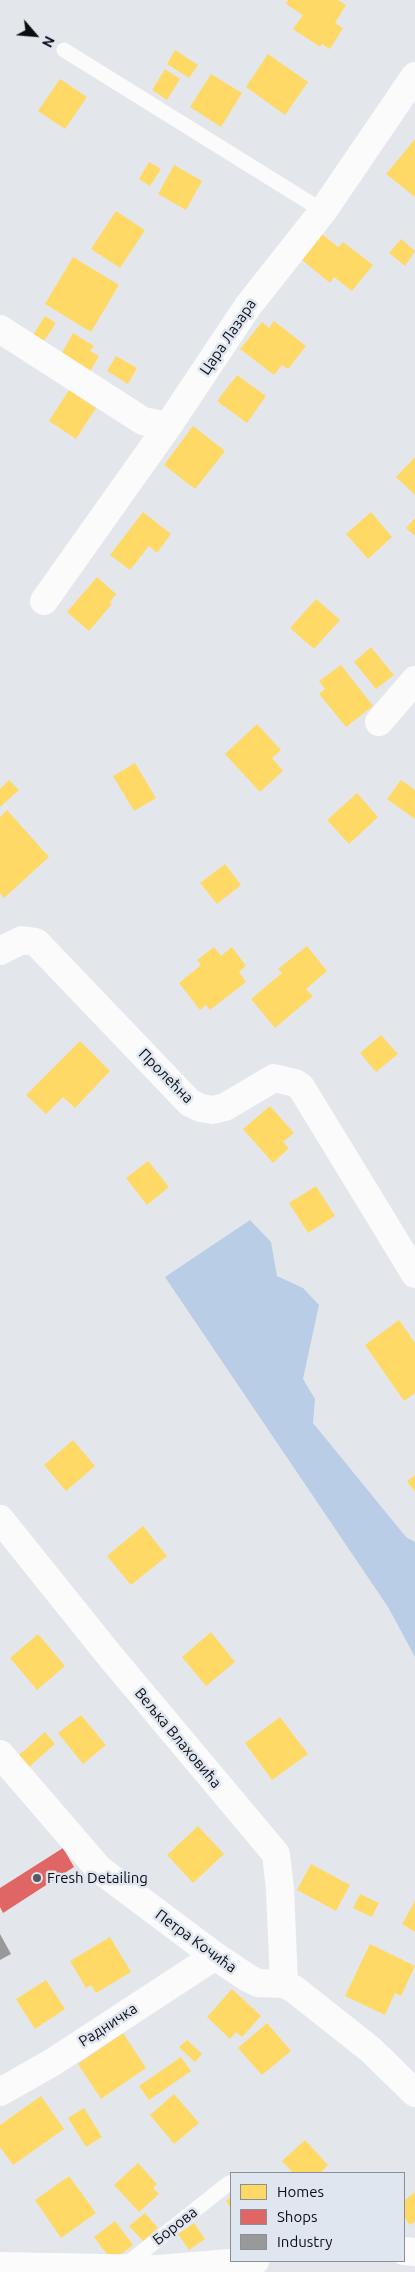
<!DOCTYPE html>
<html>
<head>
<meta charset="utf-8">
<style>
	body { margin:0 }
	#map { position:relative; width:415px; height:2272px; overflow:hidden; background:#e3e7ec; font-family:Ubuntu,sans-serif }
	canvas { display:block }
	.legend { position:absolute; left:230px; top:2172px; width:175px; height:90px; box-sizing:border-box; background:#dfe6f0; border:1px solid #8b9097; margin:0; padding:6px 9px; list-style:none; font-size:15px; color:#0c0e11 }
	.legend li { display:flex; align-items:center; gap:10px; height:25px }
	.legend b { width:25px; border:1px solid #8b9097 }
	.north { position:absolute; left:10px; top:10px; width:50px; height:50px; -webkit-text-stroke:4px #dfe6f0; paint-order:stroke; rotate:117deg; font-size:14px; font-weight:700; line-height:20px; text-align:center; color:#0c0e11 }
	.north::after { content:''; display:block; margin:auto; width:18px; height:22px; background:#0c0e11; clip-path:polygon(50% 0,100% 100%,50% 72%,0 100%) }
</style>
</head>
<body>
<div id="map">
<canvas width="415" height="2272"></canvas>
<ul class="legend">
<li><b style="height:14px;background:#ffd966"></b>Homes</li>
<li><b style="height:14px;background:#e06666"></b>Shops</li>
<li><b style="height:14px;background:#999"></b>Industry</li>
</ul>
<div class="north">N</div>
</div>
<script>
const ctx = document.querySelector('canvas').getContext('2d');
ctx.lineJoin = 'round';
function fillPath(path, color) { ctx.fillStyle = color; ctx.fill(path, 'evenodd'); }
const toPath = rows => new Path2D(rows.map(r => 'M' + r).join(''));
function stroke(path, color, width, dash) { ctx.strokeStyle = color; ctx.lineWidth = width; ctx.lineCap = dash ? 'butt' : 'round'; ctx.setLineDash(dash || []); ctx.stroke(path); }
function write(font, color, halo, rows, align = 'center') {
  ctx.font = font + ' Ubuntu,sans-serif'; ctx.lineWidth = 5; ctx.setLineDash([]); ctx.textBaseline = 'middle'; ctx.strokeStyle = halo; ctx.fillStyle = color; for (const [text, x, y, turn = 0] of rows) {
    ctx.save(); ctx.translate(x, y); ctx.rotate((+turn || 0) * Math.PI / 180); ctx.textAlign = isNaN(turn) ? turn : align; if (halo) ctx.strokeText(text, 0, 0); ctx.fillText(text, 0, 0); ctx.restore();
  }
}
const green = toPath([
	[250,1220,271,1242,277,1276,303,1288,319,1305,303,1379,315,1399,313,1423,406,1537,415,1542,415,1657,388,1607,165,1277]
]);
const homes = toPath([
	[288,0,338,0,346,5,335,23,343,28,330,49,322,44,320,47,293,29,303,15,286,4],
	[175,50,198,65,189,78,167,64],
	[268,54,308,82,285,115,246,87],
	[165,69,180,79,167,100,152,90],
	[211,74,242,93,221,127,190,107],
	[60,79,87,97,65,129,38,111],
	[415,139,415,197,386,174],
	[149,162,161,169,150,186,139,179],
	[174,165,202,181,186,210,158,194],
	[116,211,145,230,120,268,91,249],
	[322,234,338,247,343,242,373,265,352,291,334,277,330,283,302,260],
	[401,239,415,251,405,266,389,253],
	[73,257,119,285,91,332,45,304],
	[45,316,56,323,44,341,33,335],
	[274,321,306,346,288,369,282,365,274,375,240,349,262,322,269,328],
	[73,333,94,346,90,351,99,356,88,375,59,358],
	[116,356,137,368,128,384,107,371],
	[237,375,266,396,247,423,217,401],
	[69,390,96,408,76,439,49,421],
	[193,426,225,451,195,489,164,465],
	[415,457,415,495,396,477],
	[143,512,171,534,157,553,149,546,130,570,110,555],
	[371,512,392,537,368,559,346,534],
	[415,518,415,536,406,528],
	[97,577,116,594,110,602,112,604,89,631,67,612],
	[316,599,340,620,314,649,290,628],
	[371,647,394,675,376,689,354,662],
	[341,665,373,706,346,727,319,694,325,689,319,681],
	[257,724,281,750,272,758,283,771,260,792,225,754],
	[135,763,156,798,134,811,113,776],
	[9,780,19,790,0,807,0,789],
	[401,780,415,790,415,819,387,799],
	[357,793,378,817,349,844,327,820],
	[7,810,49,857,4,898,0,893,0,817],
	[225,864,241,885,217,904,200,883],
	[307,946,327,971,306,989,313,996,275,1028,251,999,282,973,278,969],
	[214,947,221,956,232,947,246,966,239,972,246,982,210,1010,206,1005,200,1010,179,983,201,965,197,960],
	[381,1035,398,1054,376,1072,360,1053],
	[80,1041,110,1071,75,1108,63,1097,46,1114,26,1095],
	[270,1106,294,1133,283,1142,289,1148,273,1163,243,1129],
	[148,1161,169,1187,147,1205,126,1178],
	[316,1186,335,1216,308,1233,289,1203],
	[399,1320,415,1343,415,1393,404,1401,365,1345],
	[73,1440,95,1466,66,1491,44,1465],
	[415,1475,415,1492,407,1481],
	[143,1526,167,1556,131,1585,107,1556],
	[211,1632,235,1662,206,1686,182,1657],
	[38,1634,65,1666,37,1690,10,1658],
	[81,1715,106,1745,83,1764,58,1733],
	[280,1717,308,1754,272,1780,245,1743],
	[45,1732,55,1744,29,1767,19,1755],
	[198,1826,224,1854,193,1883,167,1855],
	[311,1864,350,1885,336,1911,297,1890],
	[360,1894,379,1903,372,1917,353,1908],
	[415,1901,415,1932,402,1924],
	[110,1937,131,1972,96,1993,91,1985,86,1988,70,1961],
	[370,1944,415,1966,401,1996,395,1993,385,2015,345,1996],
	[46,1980,65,2009,35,2029,16,1999],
	[232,1989,261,2016,242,2037,236,2032,230,2039,207,2017],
	[267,2023,291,2051,262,2075,238,2048],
	[123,2033,146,2068,101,2099,78,2064],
	[187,2040,202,2054,195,2062,179,2047],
	[181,2057,191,2071,149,2100,139,2086],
	[174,2094,199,2123,174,2144,150,2115],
	[41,2096,64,2129,13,2165,0,2147,0,2125],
	[84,2108,102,2137,86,2147,68,2118],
	[305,2140,328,2165,320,2173,293,2173,282,2161],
	[138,2163,157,2184,153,2188,159,2194,139,2212,114,2185],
	[69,2176,96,2213,61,2238,35,2200],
	[415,2192,415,2222,410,2225,404,2217,404,2201],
	[231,2197,231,2208,226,2201],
	[145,2213,158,2228,143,2241,129,2226],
	[115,2221,133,2245,112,2261,94,2237],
	[194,2223,205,2239,189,2250,178,2234]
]);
const shops = toPath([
	[63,1848,74,1867,3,1913,0,1907,0,1888]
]);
const industry = toPath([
	[0,1934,11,1954,0,1960]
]);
const service = toPath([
	[64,50,323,211],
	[123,2267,229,2183]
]);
const minor = toPath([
	[0,329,143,421,168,426],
	[44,601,168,426,248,306,323,211,415,76],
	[379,722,415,680],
	[0,951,22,940,36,942,190,1103,201,1108,213,1110,225,1107,274,1078,295,1083,301,1087,415,1274],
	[0,1519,110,1656,276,1854,280,1889,284,1984],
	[0,1754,99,1869,215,1956,248,1978,258,1983,284,1984,294,1989,371,2050,415,2093],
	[0,2092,53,2062,215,1956],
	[404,2251,415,2252],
	[0,2266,158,2269,255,2261]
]);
const markers = [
	[37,1878,5,"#575a5e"]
];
const streetNames = [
	["Цара Лазара",228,337,-56],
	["Пролећна",166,1076,45],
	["Вељка Влаховића",178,1738,50],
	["Петра Кочића",196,1941,36],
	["Радничка",108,2025,-33],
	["Борова",175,2226,-38]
];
const poiNames = [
	["Fresh Detailing",47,1878]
];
fillPath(green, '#b9cde6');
fillPath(homes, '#ffd966');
fillPath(shops, '#e06666');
fillPath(industry, '#999');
stroke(service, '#fbfbfc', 15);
stroke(minor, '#fbfbfc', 28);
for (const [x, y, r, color] of markers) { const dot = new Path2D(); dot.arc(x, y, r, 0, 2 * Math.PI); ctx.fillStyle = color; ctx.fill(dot); stroke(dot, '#dfe6f0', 2); }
write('15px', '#0c0e11', '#dfe6f0', streetNames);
write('15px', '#0c0e11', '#dfe6f0', poiNames, 'left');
</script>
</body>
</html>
